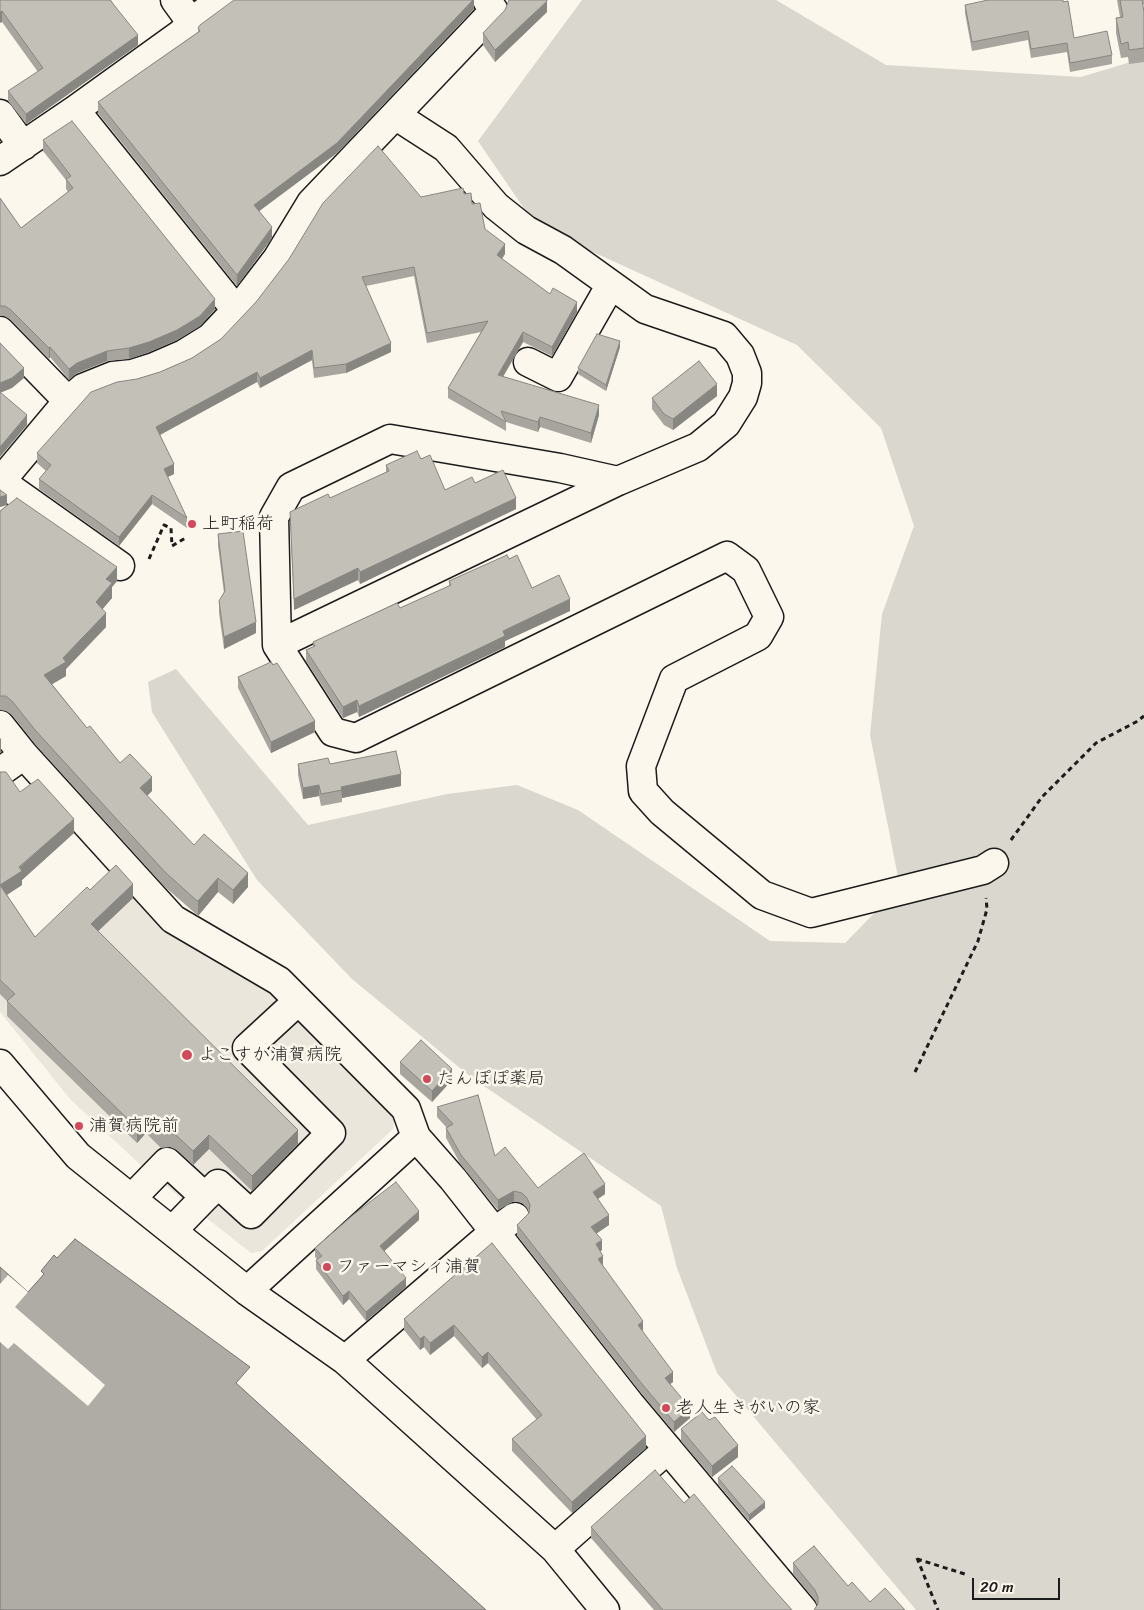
<!DOCTYPE html>
<html>
<head>
<meta charset="utf-8">
<style>
	body { margin:0 }
	#map { position:relative; width:1144px; height:1610px; overflow:hidden; background:#fbf7ec; font-family:Sriracha,sans-serif }
	canvas { display:block }
	.scale { position:absolute; left:972px; top:1578px; width:88px; height:22px; box-sizing:border-box; border:2px solid #1c1c1c; border-top:0; padding-left:6px; font-size:15px; line-height:18px; white-space:nowrap; color:#1c1c1c; -webkit-text-stroke:4px #fbf7ec; paint-order:stroke }
</style>
</head>
<body>
<div id="map">
<canvas width="1144" height="1610"></canvas>
<div class="scale">20 m</div>
</div>
<script>
const ctx = document.querySelector('canvas').getContext('2d');
ctx.lineJoin = 'round';
function fillPath(path, color) { ctx.fillStyle = color; ctx.fill(path, 'evenodd'); }
const toPath = rows => new Path2D(rows.map(r => 'M' + r).join(''));
function stroke(path, color, width, dash) { ctx.strokeStyle = color; ctx.lineWidth = width; ctx.lineCap = dash ? 'butt' : 'round'; ctx.setLineDash(dash || []); ctx.stroke(path); }
function write(font, color, halo, rows, align = 'center') {
  ctx.font = font + ' Sriracha,"Klee One",sans-serif'; ctx.lineWidth = 5; ctx.setLineDash([]); ctx.textBaseline = 'middle'; ctx.strokeStyle = halo; ctx.fillStyle = color; for (const [text, x, y, turn = 0] of rows) {
    ctx.save(); ctx.translate(x, y); ctx.rotate((+turn || 0) * Math.PI / 180); ctx.textAlign = isNaN(turn) ? turn : align; if (halo) ctx.strokeText(text, 0, 0); ctx.fillText(text, 0, 0); ctx.restore();
  }
}
const built = toPath([
	[114,877,269,988,396,1112,393,1129,262,1251,251,1253,147,1171,70,1099,0,1012,0,972]
]);
const green = toPath([
	[582,0,776,0,886,65,1081,77,1144,58,1144,1610,916,1610,717,1373,677,1268,661,1206,472,1078,352,979,257,880,152,712,148,682,176,669,308,825,447,794,517,785,578,810,770,941,845,943,900,887,870,735,882,614,914,526,881,428,797,345,536,226,478,141]
]);
const water = toPath([
	[75,1239,250,1367,236,1383,486,1610,0,1610,0,1267,28,1292,44,1274,41,1271,54,1255,57,1258,75,1239]
]);
const pier = toPath([
	[8,1275,28,1292,15,1307,105,1385,88,1406,14,1343,8,1349,0,1342,0,1284]
]);
const path = toPath([
	[149,559,164,525,171,528,172,546,187,537],
	[1011,840,1042,797,1096,743,1136,722,1144,716],
	[915,1072,978,941,987,909,986,898],
	[917,1558,938,1610],
	[917,1559,968,1575]
]);
const minor = toPath([
	[175,0,191,22],
	[75,110,236,310],
	[0,114,23,146],
	[395,115,494,11,487,0],
	[0,161,75,110,182,33,191,22,221,0],
	[0,331,68,401],
	[528,362,558,377,610,286],
	[0,481,120,566],
	[0,482,68,401,83,388,113,376,132,374,154,367,184,354,210,338,244,302,277,259,311,203,395,115,446,148,496,206,526,230,563,250,645,309,724,336,740,355,747,373,747,383,743,397,726,424,698,447,618,481,560,468,390,439,291,487,274,517,277,645,333,732,356,738,727,556,746,570,769,617,758,636,674,679,641,766,643,791,662,812,762,895,811,913,983,870,994,863],
	[277,645,618,481],
	[0,725,24,755,173,919,279,981,406,1109,416,1137,453,1179,630,1404,803,1610],
	[0,772,24,755],
	[0,1064,78,1156,247,1291,345,1360,555,1549,605,1610],
	[205,1197,218,1184,251,1214,331,1133,247,1048,298,1001],
	[132,1198,167,1162,205,1197,172,1231],
	[247,1291,416,1137],
	[345,1360,494,1232,515,1217],
	[555,1549,668,1449]
]);
const wall = toPath([
	[0,0,111,0,138,45,26,124,8,101,8,91,38,72,2,22],
	[474,0,474,9,337,153,259,211,272,238,237,286,98,113,98,102,198,32,198,28],
	[1117,0,1144,0,1144,4,1143,5,1144,12,1144,62,1129,64,1128,57,1121,58,1116,33,1116,18,1120,17],
	[965,5,1074,38,1112,55,1112,64,1070,72,1067,52,1031,58,1028,40,972,51,965,13],
	[547,12,495,62,483,45,483,33],
	[43,140,215,309,200,326,177,340,149,352,129,359,107,361,77,373,69,380,50,357,49,359,11,320,5,316,0,316,0,198,21,228,68,192,66,189,66,180,43,151],
	[464,194,472,204,485,229,505,254,502,259,550,294,577,312,552,356,523,342,503,377,599,415,591,443,540,427,538,432,506,422,506,431,448,398,448,388,481,332,427,343,414,276,366,286,391,352,346,373,314,378,312,360,260,388,257,382,160,435,174,474,167,477,187,518,187,528,152,504,119,546,39,489,39,479,46,471,37,463,37,453,137,379,160,372,192,358,221,339,421,197],
	[620,347,606,391,578,374,578,368],
	[717,396,673,430,664,425,652,409,652,398],
	[421,459,445,490,475,483,516,509,360,584,358,580,294,610,290,512,330,498,386,472,386,465],
	[0,490,7,505,117,581,112,587,112,598,102,609,106,627,66,669,66,676,52,684,87,728,120,763,152,791,147,796,194,845,248,887,233,904,218,892,198,916,196,914,165,887,36,745,12,715,6,711,0,710,0,511,7,505,0,507],
	[218,534,256,633,224,649,219,613,219,601,224,593,218,546],
	[509,559,532,588,570,611,505,641,505,647,359,717,357,712,343,718,306,661,306,650,313,647,313,642,400,608,449,586,449,581],
	[238,677,315,732,271,753,238,688],
	[298,764,330,764,401,786,342,798,342,802,321,806,319,796,303,799,298,775],
	[0,772,20,792,74,833,22,880,22,885,7,895,35,937,90,890,133,898,98,931,298,1144,252,1191,209,1149,193,1165,177,1150,170,1147,161,1148,146,1133,137,1143,7,1016,7,1001,0,994],
	[400,1062,452,1080,432,1102,400,1074],
	[437,1107,495,1156,538,1188,605,1194,598,1199,609,1225,596,1234,602,1250,600,1251,603,1266,673,1382,670,1384,690,1418,674,1432,642,1394,517,1235,517,1225,529,1213,527,1208,522,1203,514,1201,498,1210,461,1165,446,1138,446,1128,447,1128,437,1117],
	[419,1220,384,1251,406,1287,366,1321,349,1299,343,1305,316,1269,316,1260,317,1259,315,1257,315,1248],
	[492,1243,646,1448,572,1513,512,1451,512,1439,537,1420,488,1363,482,1368,454,1336,430,1355,424,1347,420,1350,404,1330,404,1319],
	[681,1429,738,1457,712,1477,681,1441],
	[718,1478,765,1508,749,1521,718,1484],
	[684,1503,768,1583,792,1610,654,1610,591,1538,591,1527],
	[793,1563,848,1586,870,1602,817,1605,815,1600,793,1574]
]);
const shadedWall = toPath([
	[473,0,474,0,474,9,337,153,254,215,254,205],
	[547,1,547,12,495,62,495,50],
	[2,11,2,22,0,23,0,12],
	[138,35,138,45,26,124,26,114],
	[272,227,272,238,237,286,237,275],
	[505,244,505,254,497,265,497,255],
	[215,299,215,309,200,326,177,340,149,352,129,359,129,348],
	[577,302,577,312,552,356,552,347],
	[523,332,523,342,498,385,498,375],
	[620,341,620,347,606,391,606,385],
	[391,343,391,352,346,373,346,364],
	[50,347,50,357,49,359,49,348],
	[312,350,312,360,260,388,260,378],
	[107,351,107,361,77,373,69,380,69,369,77,363],
	[24,368,24,378,12,388,0,393,0,383],
	[257,372,257,382,156,437,156,427],
	[717,384,717,396,673,430,673,419],
	[599,405,599,415,591,443,591,433],
	[27,415,27,425,0,457,0,447],
	[540,417,540,427,538,432,538,422],
	[174,464,174,474,164,479,164,469],
	[7,495,7,505,0,507,0,497],
	[152,495,152,504,119,546,119,537],
	[516,498,516,509,360,584,360,572],
	[117,567,117,581,112,587,112,598,96,617,96,602,106,579],
	[358,568,358,580,294,610,294,599],
	[570,599,570,611,505,641,505,647,359,717,359,706,503,631],
	[106,613,106,627,66,669,66,676,44,689,44,675,63,658],
	[256,622,256,633,224,649,224,637],
	[357,700,357,712,343,718,343,707],
	[315,721,315,732,271,753,271,742],
	[1,738,1,752,0,753,0,739],
	[401,774,401,786,342,798,341,787],
	[152,777,152,791,140,802,140,788],
	[319,785,319,796,303,799,303,788],
	[74,819,74,833,22,880,22,885,0,899,0,885],
	[248,873,248,887,233,904,233,890],
	[218,878,218,892,198,916,198,901],
	[133,884,133,898,91,938,91,924],
	[452,1069,452,1080,432,1102,432,1091],
	[146,1119,146,1133,137,1143,137,1128],
	[298,1130,298,1144,252,1191,252,1176],
	[209,1135,209,1149,193,1165,193,1151],
	[605,1184,605,1194,593,1202,593,1192],
	[514,1191,514,1201,498,1210,498,1200],
	[419,1211,419,1220,380,1255,380,1246],
	[609,1215,609,1225,591,1237,591,1227],
	[602,1240,602,1250,596,1254,596,1244],
	[603,1256,603,1266,598,1259],
	[406,1278,406,1287,366,1321,366,1312],
	[349,1291,349,1299,343,1305,343,1296],
	[643,1321,643,1331,638,1325],
	[454,1325,454,1336,430,1355,430,1343],
	[424,1336,424,1347,420,1350,420,1339],
	[488,1352,488,1363,482,1368,482,1357],
	[673,1372,673,1382,665,1388,665,1378],
	[690,1408,690,1418,674,1432,674,1422],
	[646,1436,646,1448,572,1513,572,1502],
	[738,1445,738,1457,712,1477,712,1466],
	[765,1502,765,1508,749,1521,749,1515]
]);
const building = toPath([
	[0,0,110,0,138,35,26,114,8,91,43,68,2,11,0,12,0,0],
	[234,0,473,0,337,143,254,205,272,227,237,275,98,102,200,31,198,28,200,25,234,0],
	[509,0,547,0,547,1,495,50,483,33,505,10,509,0],
	[988,0,1063,0,1063,2,1068,1,1074,38,1107,31,1112,55,1070,63,1067,43,1031,49,1028,31,972,42,965,5,988,0],
	[1120,0,1142,0,1144,12,1144,48,1129,50,1128,42,1121,44,1116,18,1123,17,1120,0],
	[72,121,215,299,200,316,177,330,149,342,129,348,107,351,77,363,69,369,50,347,49,348,11,310,5,306,0,306,0,198,21,228,73,188,66,179,71,176,43,140,72,121],
	[378,146,421,197,463,188,464,194,471,193,472,204,480,203,485,229,505,244,497,255,550,294,553,288,577,302,552,347,523,332,498,375,599,405,591,433,540,417,538,422,501,411,506,422,448,388,488,321,427,333,414,267,362,277,391,343,346,364,314,368,312,350,260,378,257,372,156,427,174,464,164,469,187,518,152,495,119,537,39,479,51,465,37,453,91,392,117,382,137,379,160,372,192,358,221,339,256,302,289,259,323,203,378,146],
	[597,334,620,341,606,385,578,368,597,334],
	[0,343,24,368,12,378,0,383,0,343],
	[699,361,717,384,673,419,664,414,652,398,699,361],
	[0,392,27,415,0,447,0,392],
	[417,451,421,459,430,455,445,490,472,477,475,483,503,470,516,498,360,572,358,568,294,599,290,512,328,494,330,498,389,471,386,465,417,451],
	[0,490,7,495,0,497,0,490],
	[17,498,117,567,106,579,112,583,96,602,106,613,63,658,66,662,44,675,87,728,90,726,120,763,130,754,152,777,140,788,194,845,204,834,248,873,233,890,218,878,198,901,196,900,165,872,36,731,12,701,6,696,0,696,0,511,17,498],
	[243,531,256,622,224,637,219,601,225,591,218,534,243,531],
	[507,555,509,559,517,555,532,588,559,575,570,599,503,631,505,636,359,706,357,700,343,707,306,650,315,646,313,642,397,603,400,608,451,585,449,581,507,555],
	[271,662,273,665,277,663,315,721,271,742,238,677,271,662],
	[396,751,401,774,341,787,342,790,321,794,319,785,303,788,298,764,328,758,330,764,396,751],
	[0,772,6,772,20,792,38,779,74,819,19,867,22,871,0,885,35,937,87,887,90,890,116,865,133,884,91,924,298,1130,252,1176,209,1135,193,1151,177,1136,170,1132,161,1133,146,1119,137,1128,7,1001,15,994,0,980,0,772],
	[421,1040,452,1069,432,1091,400,1062,421,1040],
	[478,1095,495,1156,505,1147,538,1188,584,1153,605,1184,593,1192,609,1215,591,1227,602,1240,596,1244,603,1256,598,1259,643,1321,638,1325,673,1372,665,1378,690,1408,674,1422,642,1384,517,1225,529,1213,530,1205,527,1198,522,1193,514,1191,498,1200,461,1155,446,1128,453,1124,437,1107,478,1095],
	[396,1182,419,1211,380,1246,406,1278,366,1312,349,1291,343,1296,316,1260,322,1256,315,1248,353,1215,396,1182],
	[492,1243,646,1436,572,1502,512,1439,542,1415,488,1352,482,1357,454,1325,430,1343,424,1336,420,1339,404,1319,492,1243],
	[702,1412,709,1420,715,1417,738,1445,712,1466,681,1429,702,1412],
	[732,1466,765,1502,749,1515,718,1478,732,1466],
	[655,1470,684,1503,694,1494,768,1583,792,1610,663,1610,591,1527,655,1470],
	[814,1546,848,1586,852,1582,870,1602,885,1588,905,1610,814,1610,818,1604,818,1597,815,1590,793,1563,814,1546]
]);
const markers = [
	[192,524,5,"#d1495b"],
	[187,1055,6,"#d1495b"],
	[427,1079,5,"#d1495b"],
	[79,1126,5,"#d1495b"],
	[327,1267,5,"#d1495b"],
	[666,1408,5,"#d1495b"]
];
const poiNames = [
	["上町稲荷",202,524],
	["よこすか浦賀病院",198,1055],
	["たんぽぽ薬局",437,1079],
	["浦賀病院前",89,1126],
	["ファーマシィ浦賀",337,1267],
	["老人生きがいの家",676,1408]
];
fillPath(built, '#eae6dc');
fillPath(green, '#dad7ce');
fillPath(water, '#afaca5');
stroke(water, '#74726e', 1);
fillPath(pier, '#fbf7ec');
stroke(minor, '#1c1c1c', 31);
stroke(path, '#1c1c1c', 3, [5, 4]);
stroke(minor, '#fbf7ec', 28);
fillPath(wall, '#a8a59e');
fillPath(shadedWall, '#888681');
fillPath(building, '#c3c0b8');
stroke(building, '#888681', 1);
for (const [x, y, r, color] of markers) { const dot = new Path2D(); dot.arc(x, y, r, 0, 2 * Math.PI); ctx.fillStyle = color; ctx.fill(dot); stroke(dot, '#fbf7ec', 2); }
write('18px', '#1c1c1c', '#fbf7ec', poiNames, 'left');
</script>
</body>
</html>
